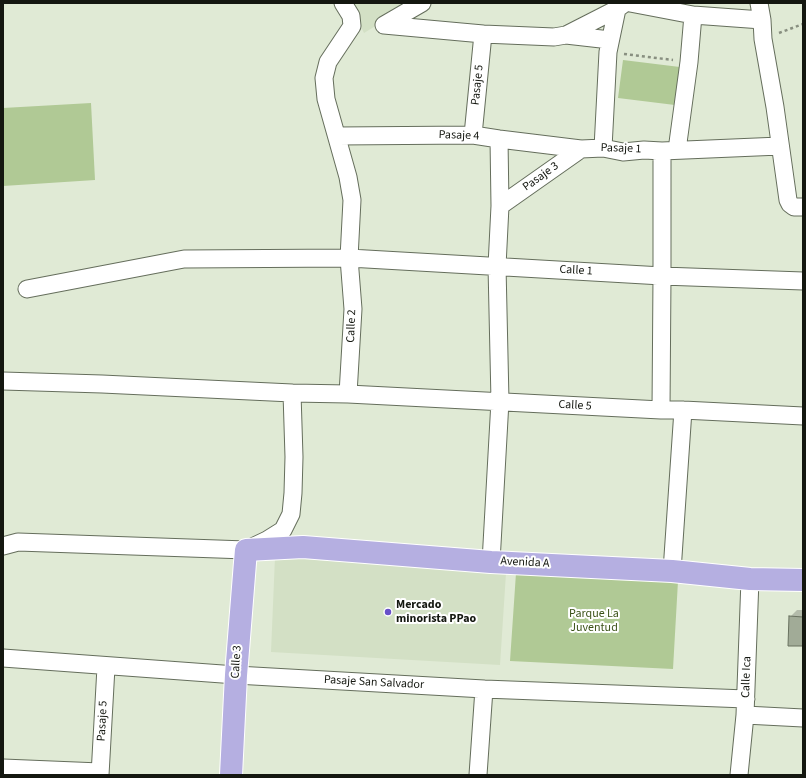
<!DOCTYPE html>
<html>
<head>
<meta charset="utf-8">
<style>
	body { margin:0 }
	#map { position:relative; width:806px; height:778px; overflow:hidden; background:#e0ead5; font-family:"Source Sans 3",sans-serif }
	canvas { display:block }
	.frame { position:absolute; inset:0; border:4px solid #141710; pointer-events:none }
</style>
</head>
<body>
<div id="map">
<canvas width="806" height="778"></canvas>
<div class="frame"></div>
</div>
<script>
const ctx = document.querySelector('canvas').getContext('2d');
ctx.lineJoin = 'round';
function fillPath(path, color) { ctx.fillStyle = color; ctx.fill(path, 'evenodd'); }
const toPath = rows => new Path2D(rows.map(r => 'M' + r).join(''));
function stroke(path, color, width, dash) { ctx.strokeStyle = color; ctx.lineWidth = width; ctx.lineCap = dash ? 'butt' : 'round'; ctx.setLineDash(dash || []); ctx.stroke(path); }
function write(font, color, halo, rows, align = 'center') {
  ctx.font = font + ' "Source Sans 3",sans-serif'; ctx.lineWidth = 4; ctx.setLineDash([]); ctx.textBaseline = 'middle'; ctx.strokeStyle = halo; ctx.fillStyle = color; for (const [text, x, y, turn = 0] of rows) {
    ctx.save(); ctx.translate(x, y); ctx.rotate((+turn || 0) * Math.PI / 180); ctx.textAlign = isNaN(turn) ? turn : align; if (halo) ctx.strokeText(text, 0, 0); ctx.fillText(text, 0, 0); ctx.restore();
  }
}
const built = toPath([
	[349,3,413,3,364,33],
	[275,557,506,573,500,665,271,652]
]);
const green = toPath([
	[623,60,688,68,683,106,618,98],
	[91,103,95,180,3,186,3,108],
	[516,573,678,581,673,669,510,661]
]);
const shadow = toPath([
	[797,610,803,610,803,645,790,617]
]);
const building = toPath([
	[789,616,803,617,803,646,788,646,789,616]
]);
const path = toPath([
	[779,33,803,24],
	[624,54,673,60]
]);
const minor = toPath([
	[343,3,351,16,352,26,328,62,324,78,326,99,348,177,352,200,349,258,353,309,348,394],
	[630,3,693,15,762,20],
	[759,3,762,20,763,39,775,107,788,200,790,204,794,207,803,207],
	[384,25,483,34,554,37,566,35,617,9,625,3],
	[384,25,422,3],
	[566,35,610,40],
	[473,135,483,34],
	[337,136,473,135,499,139,581,149,603,148,623,152,644,150,662,151,780,146],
	[603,148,608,52,617,9],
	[677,150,689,62,693,15],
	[500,206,581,149],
	[27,289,184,259,349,258,662,276,803,281],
	[3,381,102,384,292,393],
	[661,410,662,276,662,151],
	[3,546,18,542,246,550,267,540,283,530,291,514,293,493,294,457,292,393,348,394,661,410,683,410,803,416],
	[491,562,500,401,497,266,500,206,499,139],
	[672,571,683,410],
	[3,658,236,675,484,689,746,699],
	[745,715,803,718],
	[3,768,100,772],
	[100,775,106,667],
	[478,775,484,689],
	[739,775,745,715,750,579]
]);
const major = toPath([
	[231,775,236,675,246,550,303,547,491,562,672,571,750,579,803,580]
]);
const markers = [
	[388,612,4,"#6850c9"]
];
const streetNames = [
	["Pasaje 5",478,85,-84],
	["Pasaje 4",459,136,2],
	["Pasaje 1",621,149,2],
	["Pasaje 3",541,177,-36],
	["Calle 1",576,271,3],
	["Calle 2",352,326,-88],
	["Calle 5",575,406,3],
	["Avenida A",525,563,3],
	["Calle 3",237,662,-86],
	["Calle Ica",747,677,-88],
	["Pasaje San Salvador",374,683,3],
	["Pasaje 5",103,721,-87]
];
const poiNames = [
	["Mercado",396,605],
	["minorista PPao",396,619]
];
const parkNames = [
	["Parque La",594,614],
	["Juventud",594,628]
];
fillPath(built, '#d3e0c5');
fillPath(green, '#b0c995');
fillPath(shadow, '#0003');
fillPath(building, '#a1ab97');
stroke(building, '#68715f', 1);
stroke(minor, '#656e5c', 19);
stroke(major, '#fff', 24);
stroke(path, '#888f80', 2.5, [3, 3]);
stroke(minor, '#fff', 17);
stroke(major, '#b5afe1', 22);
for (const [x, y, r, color] of markers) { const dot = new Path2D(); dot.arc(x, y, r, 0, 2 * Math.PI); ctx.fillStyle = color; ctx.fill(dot); stroke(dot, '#fff', 1.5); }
write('12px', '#141710', '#fff', streetNames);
write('bold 12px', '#141710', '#fff', poiNames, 'left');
write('12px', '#3b5218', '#fff', parkNames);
</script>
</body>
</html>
